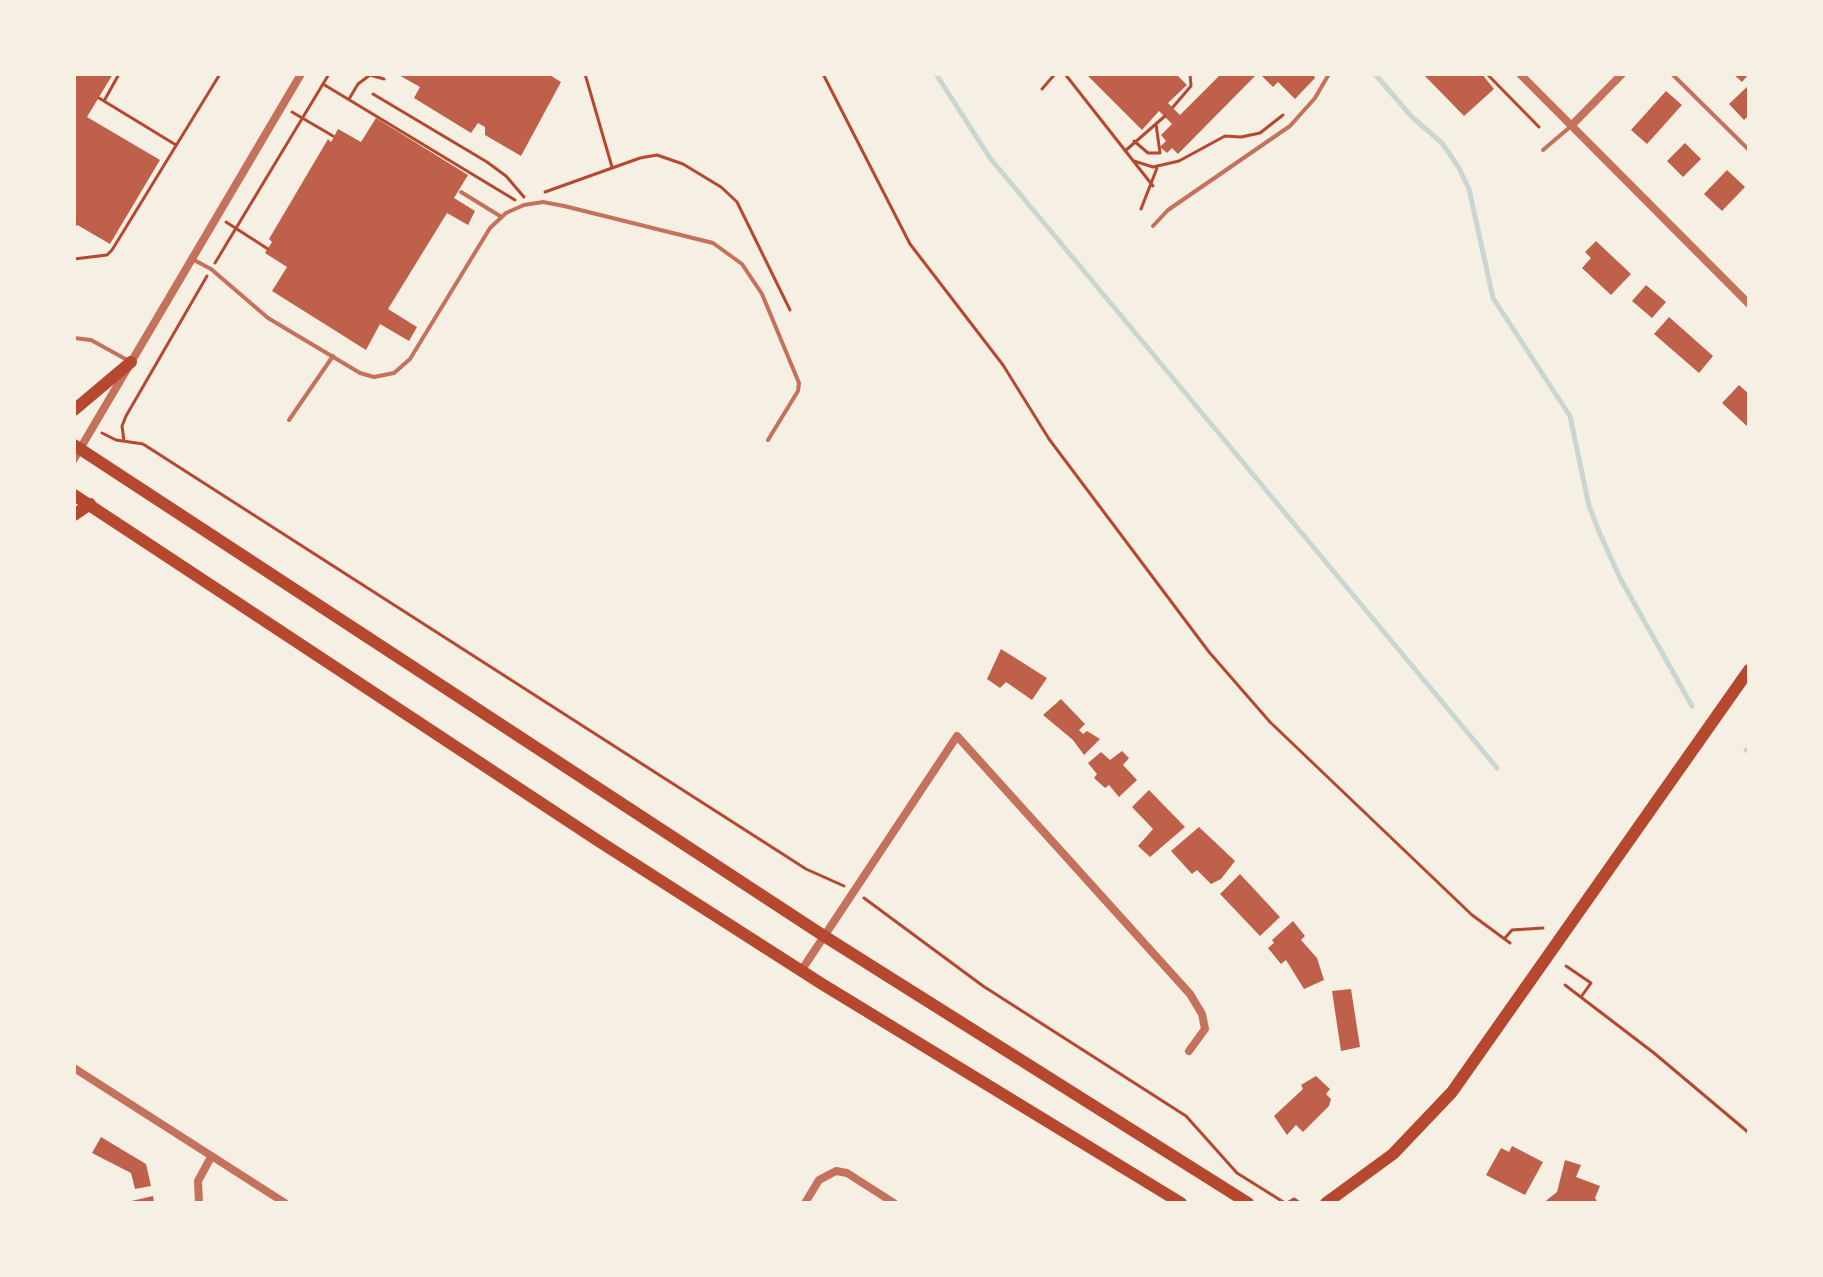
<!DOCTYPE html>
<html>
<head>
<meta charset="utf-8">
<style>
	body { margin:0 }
	#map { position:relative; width:1823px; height:1277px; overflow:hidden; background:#f6efe4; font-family:"Work Sans",sans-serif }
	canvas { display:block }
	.frame { position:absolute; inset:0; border:76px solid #f6efe4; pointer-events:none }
</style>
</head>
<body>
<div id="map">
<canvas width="1823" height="1277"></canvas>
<div class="frame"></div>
</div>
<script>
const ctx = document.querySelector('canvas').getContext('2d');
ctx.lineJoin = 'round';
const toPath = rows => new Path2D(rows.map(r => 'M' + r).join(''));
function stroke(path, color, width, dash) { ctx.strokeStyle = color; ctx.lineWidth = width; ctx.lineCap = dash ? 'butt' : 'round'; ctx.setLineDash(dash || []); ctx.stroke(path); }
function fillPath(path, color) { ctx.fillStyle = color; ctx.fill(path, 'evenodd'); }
const stream = toPath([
	[936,74,990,158,1497,768],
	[1375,74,1412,117,1442,143,1459,168,1469,189,1493,298,1570,416,1589,506,1600,534,1620,578,1692,706],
	[1746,750,1749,752]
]);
const building = toPath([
	[74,74,113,74,87,117,160,160,110,244,74,223],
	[397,74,548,74,561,82,521,156,485,135,485,127,478,123,471,133,414,98,420,87],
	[1086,74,1176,74,1187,85,1168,103,1180,115,1221,74,1257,74,1178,154,1172,148,1167,153,1160,147,1166,141,1161,135,1172,124,1159,111,1142,130],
	[1260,74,1313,74,1315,78,1295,99,1278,82,1273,87],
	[1423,74,1482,74,1494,89,1464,116],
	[1733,74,1749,74,1742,82],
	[1749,85,1749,115,1744,120,1729,104],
	[1666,91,1682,105,1647,144,1631,130],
	[376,118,468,175,454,198,475,211,468,225,447,213,388,309,417,327,409,341,380,324,366,350,272,291,287,267,265,253,272,242,269,239,328,139,331,142,338,129,361,142],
	[1685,143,1701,159,1683,177,1667,161],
	[1727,170,1745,187,1722,211,1704,194],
	[1596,241,1631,274,1611,295,1582,268,1591,258,1585,252],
	[1646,285,1666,302,1652,318,1632,301],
	[1669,317,1713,356,1699,373,1654,334],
	[1739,385,1749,394,1749,428,1722,403],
	[1001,649,1047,678,1032,700,1006,682,1000,688,987,679],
	[1061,699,1085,724,1079,730,1083,734,1087,731,1100,739,1084,755,1073,740,1043,715],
	[1122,751,1129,758,1123,765,1137,780,1119,797,1109,785,1105,788,1094,778,1097,774,1088,763,1101,752,1110,760],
	[1149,790,1185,827,1150,857,1138,846,1153,829,1132,807],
	[1199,827,1235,861,1221,879,1211,884,1197,870,1192,874,1171,851],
	[1240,874,1280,917,1260,936,1220,894],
	[1293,921,1305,936,1301,940,1317,958,1324,980,1304,989,1286,960,1281,964,1268,948,1274,943,1272,940],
	[1351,989,1360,1047,1341,1051,1332,991],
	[1316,1076,1330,1089,1326,1094,1331,1099,1329,1106,1303,1132,1296,1125,1287,1135,1274,1116,1303,1089,1301,1085],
	[101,1137,146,1164,151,1186,135,1189,131,1173,92,1153],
	[1512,1146,1543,1162,1525,1195,1486,1175,1501,1148,1509,1152],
	[1565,1160,1581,1165,1576,1177,1600,1186,1595,1198,1598,1203,1543,1203,1557,1192],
	[153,1196,154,1203,127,1203,127,1202]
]);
const path = toPath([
	[585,74,612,167],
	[823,74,910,244,1003,365,1049,439,1209,652,1270,722,1472,915,1510,943],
	[1065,74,1153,186],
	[1487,74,1539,127],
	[323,84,515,200],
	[1042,89,1055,74],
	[373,94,487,162,506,176,524,197],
	[99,98,176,145],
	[349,99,358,84,370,75,384,79],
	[104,101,119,74],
	[1173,107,1191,86,1190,74],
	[292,112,333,136],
	[1134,141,1148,153,1160,153,1156,124],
	[1125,151,1165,116],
	[1134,161,1153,167,1179,161,1225,136,1241,137,1260,133,1283,115],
	[545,192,640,158,657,155,683,164,721,187,737,202,790,310],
	[1141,209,1157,168],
	[226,222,268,249],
	[74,226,76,224],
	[74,259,107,255,112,250,220,74],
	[215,263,329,74],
	[102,433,116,440,143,444,806,869,844,886],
	[124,441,122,426,126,416,207,276],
	[864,898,983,986,1186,1116,1237,1173,1285,1203],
	[1504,939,1512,930,1543,928],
	[1566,966,1591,983,1581,997],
	[1565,985,1654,1053,1749,1133],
	[1287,1203,1294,1199,1300,1203]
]);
const service = toPath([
	[1672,74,1749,150],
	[1543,150,1570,127],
	[461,192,500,216],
	[1153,226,1168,210,1290,126,1315,98,1329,74],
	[194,260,211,269,268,318,360,373,374,377,394,373,410,359,490,228,506,213,524,205,543,202,564,206,713,243,742,264,762,294,799,383,798,391,768,440],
	[74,338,91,340,129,361],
	[289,420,333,356]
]);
const minor = toPath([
	[1520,74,1749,304],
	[1572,125,1622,74],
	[74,459,301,74],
	[801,971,957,736,1190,994,1202,1014,1205,1029,1189,1051],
	[74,1068,285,1203],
	[199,1203,198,1181,211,1157],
	[805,1203,819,1180,836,1171,847,1173,894,1203]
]);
const secondary = toPath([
	[1326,1203,1393,1154,1452,1092,1749,670]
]);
const primary = toPath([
	[74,410,131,362],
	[74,445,824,936,1248,1203],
	[74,495,597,840,822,984,1181,1203],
	[74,515,90,504]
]);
stroke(stream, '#c9d6d2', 5);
fillPath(building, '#bf614a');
stroke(path, '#b5482f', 3);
stroke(service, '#c5725c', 4);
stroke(minor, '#c5725c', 8);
stroke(secondary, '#b5482f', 12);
stroke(primary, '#b5482f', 12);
</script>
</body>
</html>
